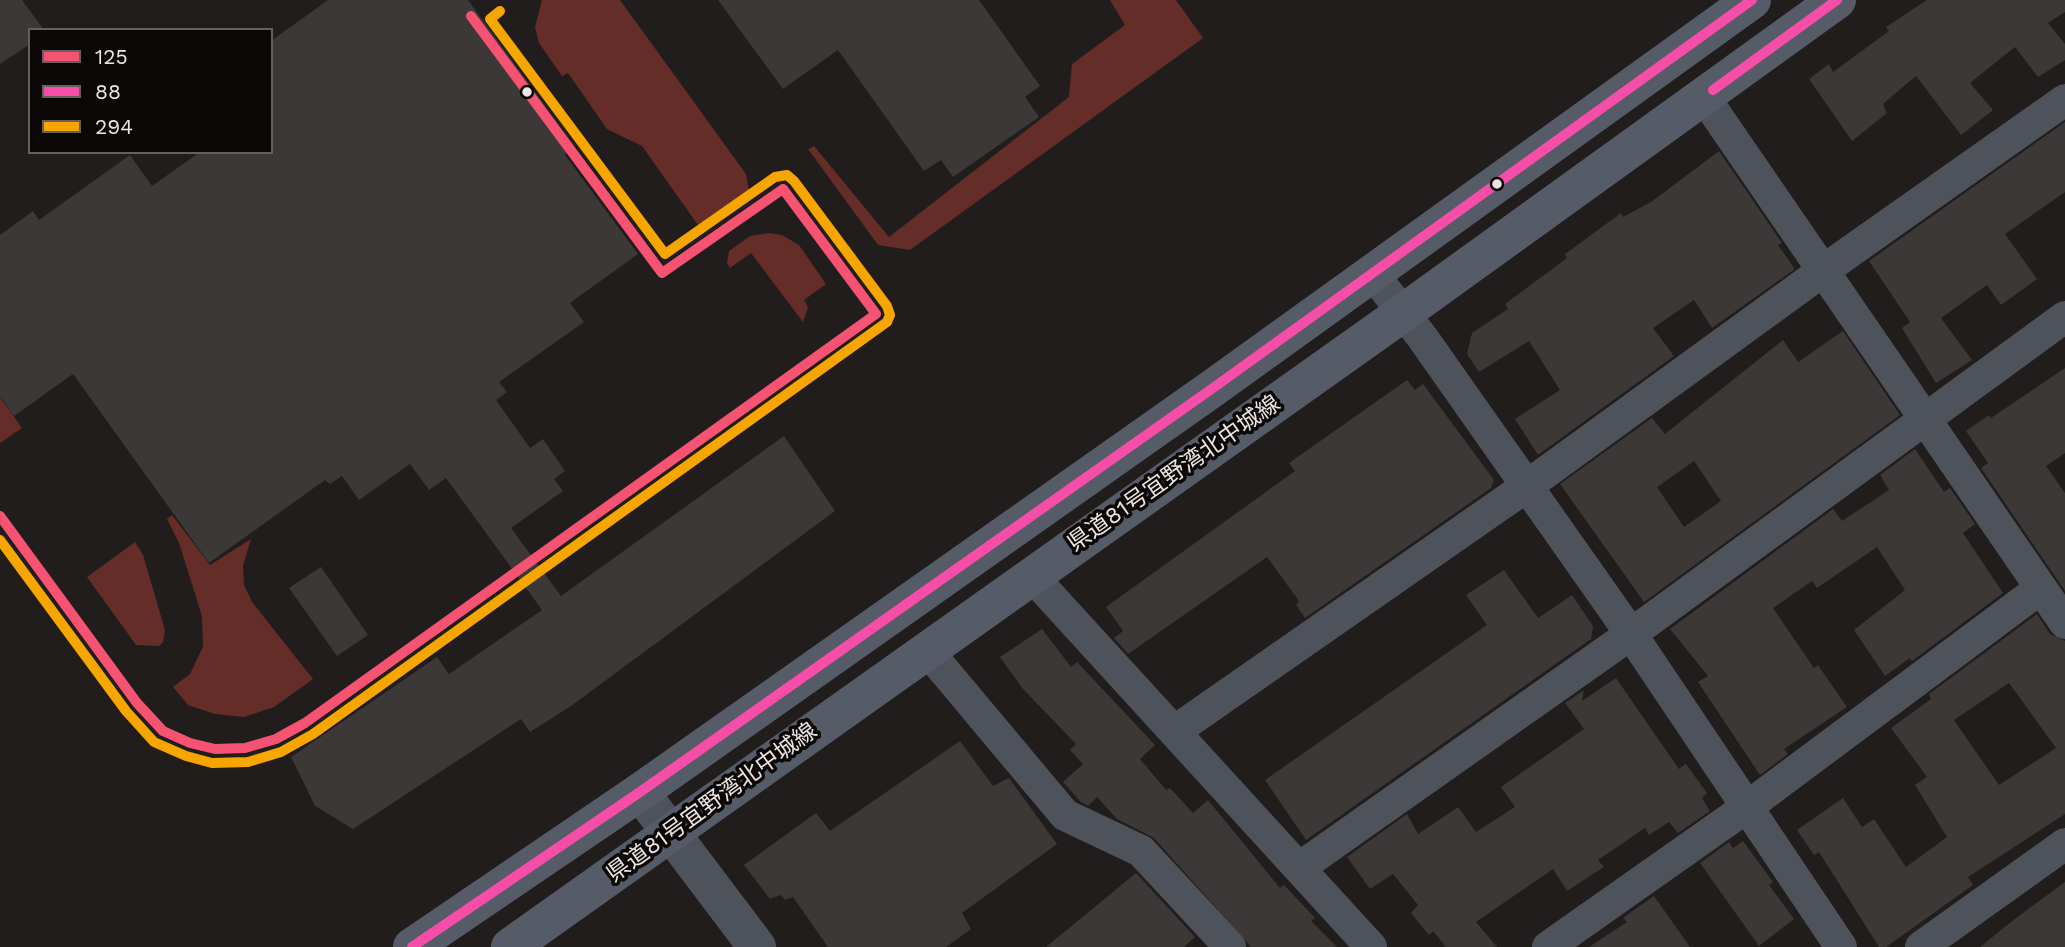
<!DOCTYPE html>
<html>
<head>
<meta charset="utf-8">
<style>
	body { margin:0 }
	#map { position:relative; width:2065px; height:947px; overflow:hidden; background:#221d1d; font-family:"Work Sans",sans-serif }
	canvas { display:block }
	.legend { position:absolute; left:28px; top:28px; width:245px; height:126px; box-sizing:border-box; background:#0b0807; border:2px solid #65605f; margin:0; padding:9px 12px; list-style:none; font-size:21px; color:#ebe4e3 }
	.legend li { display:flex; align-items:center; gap:14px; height:35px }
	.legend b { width:35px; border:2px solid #65605f }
</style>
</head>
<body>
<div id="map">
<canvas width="2065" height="947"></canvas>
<ul class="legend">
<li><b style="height:9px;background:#f65372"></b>125</li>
<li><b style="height:9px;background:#f54da8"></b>88</li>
<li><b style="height:9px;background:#f7a600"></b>294</li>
</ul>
</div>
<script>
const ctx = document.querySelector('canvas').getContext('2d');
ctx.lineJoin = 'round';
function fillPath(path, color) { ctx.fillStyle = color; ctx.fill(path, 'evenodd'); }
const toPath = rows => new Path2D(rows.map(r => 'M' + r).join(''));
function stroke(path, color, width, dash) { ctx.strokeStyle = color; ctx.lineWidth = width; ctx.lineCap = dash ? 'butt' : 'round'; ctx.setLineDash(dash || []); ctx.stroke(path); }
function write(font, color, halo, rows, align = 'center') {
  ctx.font = font + ' "Work Sans","Noto Sans JP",sans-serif'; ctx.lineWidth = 7; ctx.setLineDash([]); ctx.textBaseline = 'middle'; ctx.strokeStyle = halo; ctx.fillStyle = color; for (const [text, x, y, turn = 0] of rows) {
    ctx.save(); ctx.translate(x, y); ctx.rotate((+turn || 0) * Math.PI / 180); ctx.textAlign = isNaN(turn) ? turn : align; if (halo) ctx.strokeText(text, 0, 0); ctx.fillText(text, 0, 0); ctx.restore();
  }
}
const green = toPath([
	[542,0,620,0,746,174,749,190,743,199,707,223,698,225,642,146,607,129,568,73,562,76,539,43,535,27],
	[1110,0,1176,0,1203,38,910,250,878,245,808,149,814,146,889,237,1069,97,1072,64,1125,25],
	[769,233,782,235,799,245,826,284,804,300,808,307,803,322,751,253,730,268,727,263,729,251,750,236],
	[0,397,22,428,0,443],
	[172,515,210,565,251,539,243,566,244,585,252,602,313,679,274,707,244,717,215,714,188,705,173,687,190,674,203,647,202,616,179,543,167,519],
	[135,542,143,555,165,630,163,642,159,646,136,645,87,577]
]);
const building = toPath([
	[0,0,22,0,44,30,30,30,30,44,0,64],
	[328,0,468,0,575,147,565,155,638,254,570,303,584,322,499,382,507,392,496,400,530,448,543,439,565,471,554,479,563,491,511,528,561,596,784,436,835,511,571,706,530,732,521,719,353,829,315,806,291,757,437,657,449,674,542,610,446,478,429,490,410,464,359,500,342,476,330,484,325,480,209,563,73,374,14,416,0,396,0,235,33,211,39,220,130,155,152,186,200,152,271,152,271,41],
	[718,0,979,0,1040,86,1025,97,1039,117,953,177,941,160,924,171,838,50,783,89],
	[1927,0,2065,0,2065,12,2048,23,2065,44,2065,60,2038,77,2015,47,1970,83,1993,110,1961,135,1916,76,1883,104,1887,113,1852,141,1809,79,1829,64,1833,72,1889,31,1886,27],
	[2065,122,2065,192,2005,234,2037,279,2001,305,1987,285,1941,318,1972,360,1936,383,1902,328,1910,322,1869,261],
	[1719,151,1782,243,1778,245,1795,269,1712,328,1694,300,1653,328,1674,356,1538,455,1515,419,1560,390,1529,341,1479,372,1467,354,1472,333,1508,309,1505,304,1567,258,1565,254,1621,213,1623,217,1651,202],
	[1843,331,1900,415,1644,602,1560,484,1652,418,1665,434,1783,340,1798,362],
	[1694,461,1721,501,1684,527,1657,487],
	[2065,368,2065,453,2046,466,2065,493,2065,591,1981,468,1988,463,1966,431,1989,415,1991,418],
	[1407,380,1415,390,1423,384,1494,480,1491,488,1305,618,1296,605,1299,601,1267,557,1128,654,1114,638,1123,631,1106,607,1295,471,1289,463],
	[1915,449,1944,492,1950,488,1975,524,1963,533,2003,593,1912,661,1910,658,1885,676,1854,630,1905,590,1877,547,1817,588,1812,581,1773,608,1814,668,1818,665,1847,707,1784,749,1788,754,1760,775,1698,682,1708,676,1670,629,1833,509,1842,521,1889,490,1880,475],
	[321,567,368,635,337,656,289,588],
	[1504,570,1538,618,1572,595,1593,626,1591,639,1306,840,1265,780,1487,625,1466,595],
	[2037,614,2050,634,2065,641,2065,814,1968,877,1973,885,1886,947,1879,947,1819,852,1814,855,1797,830,1843,798,1862,827,1874,819,1906,867,1947,837,1915,785,1927,777,1891,728,1931,699,1929,694],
	[2009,683,2056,748,1999,785,1954,720],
	[1042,629,1071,667,1077,662,1155,745,1140,759,1166,790,1170,788,1193,813,1208,800,1280,888,1284,885,1315,918,1311,921,1337,947,1251,947,1154,838,1117,819,1097,797,1088,806,1081,802,1063,782,1083,764,1070,750,1076,744,1023,689,1000,657],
	[1616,678,1679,769,1686,764,1707,793,1702,798,1710,811,1678,833,1669,822,1649,835,1645,828,1598,860,1604,867,1567,891,1553,869,1476,922,1497,947,1446,947,1433,931,1429,935,1411,913,1418,905,1393,874,1370,889,1347,857,1407,814,1418,834,1458,807,1476,832,1515,807,1501,787,1584,729,1565,703,1584,690,1582,701],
	[960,741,993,786,1009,778,1057,844,962,913,971,929,946,947,828,947,793,897,785,900,781,895,770,899,744,865,816,813,830,831],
	[1743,841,1773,882,1769,885,1794,919,1759,946,1700,863,1729,842,1733,848],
	[1136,873,1195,937,1184,947,1046,947],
	[2065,882,2065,947,1980,947,2016,918],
	[1654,896,1690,947,1589,947,1627,922,1623,918]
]);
const minor = toPath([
	[1704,97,2065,623],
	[1373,274,1422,337,1631,634,1841,947],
	[1031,575,1371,947],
	[926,649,1065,815,1141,851,1230,947],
	[1175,731,1527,486,1824,270,2065,100],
	[1299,868,1631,634,2065,317],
	[1548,947,1747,807,2041,588],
	[1921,947,2065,844]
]);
const tertiary = toPath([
	[640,792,757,947]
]);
const primary = toPath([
	[412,947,640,792,1213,388,1752,0],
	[510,947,1403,313,1837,0]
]);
const bus1 = toPath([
	[471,16,662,273,783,189],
	[783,189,876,314],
	[0,516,137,703,163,731,190,743,215,749,245,748,276,739,305,723,876,314]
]);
const bus2 = toPath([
	[1713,90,1837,0],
	[412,947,640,792,1213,388,1752,0]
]);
const bus3 = toPath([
	[0,540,126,711,154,742,186,756,212,763,248,762,281,752,313,734,887,322,890,315,887,306,794,181,787,175,775,177,665,254,490,19,500,11]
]);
const markers = [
	[527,92,6,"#ebe4e3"],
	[1497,184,6,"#ebe4e3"]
];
const streetNames = [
	["県道81号宜野湾北中城線",1174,474,-35],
	["県道81号宜野湾北中城線",712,803,-36]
];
fillPath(green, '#652d27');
fillPath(building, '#3b3837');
stroke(minor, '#4e525a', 32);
stroke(tertiary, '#4e525a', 38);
stroke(primary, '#555b67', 38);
stroke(bus1, '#f65372', 10);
stroke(bus2, '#f54da8', 10);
stroke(bus3, '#f7a600', 10);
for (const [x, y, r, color] of markers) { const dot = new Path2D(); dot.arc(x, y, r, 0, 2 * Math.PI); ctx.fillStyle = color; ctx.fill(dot); stroke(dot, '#0b0807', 2.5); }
write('23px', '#ebe4e3', '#0b0807', streetNames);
</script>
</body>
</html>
